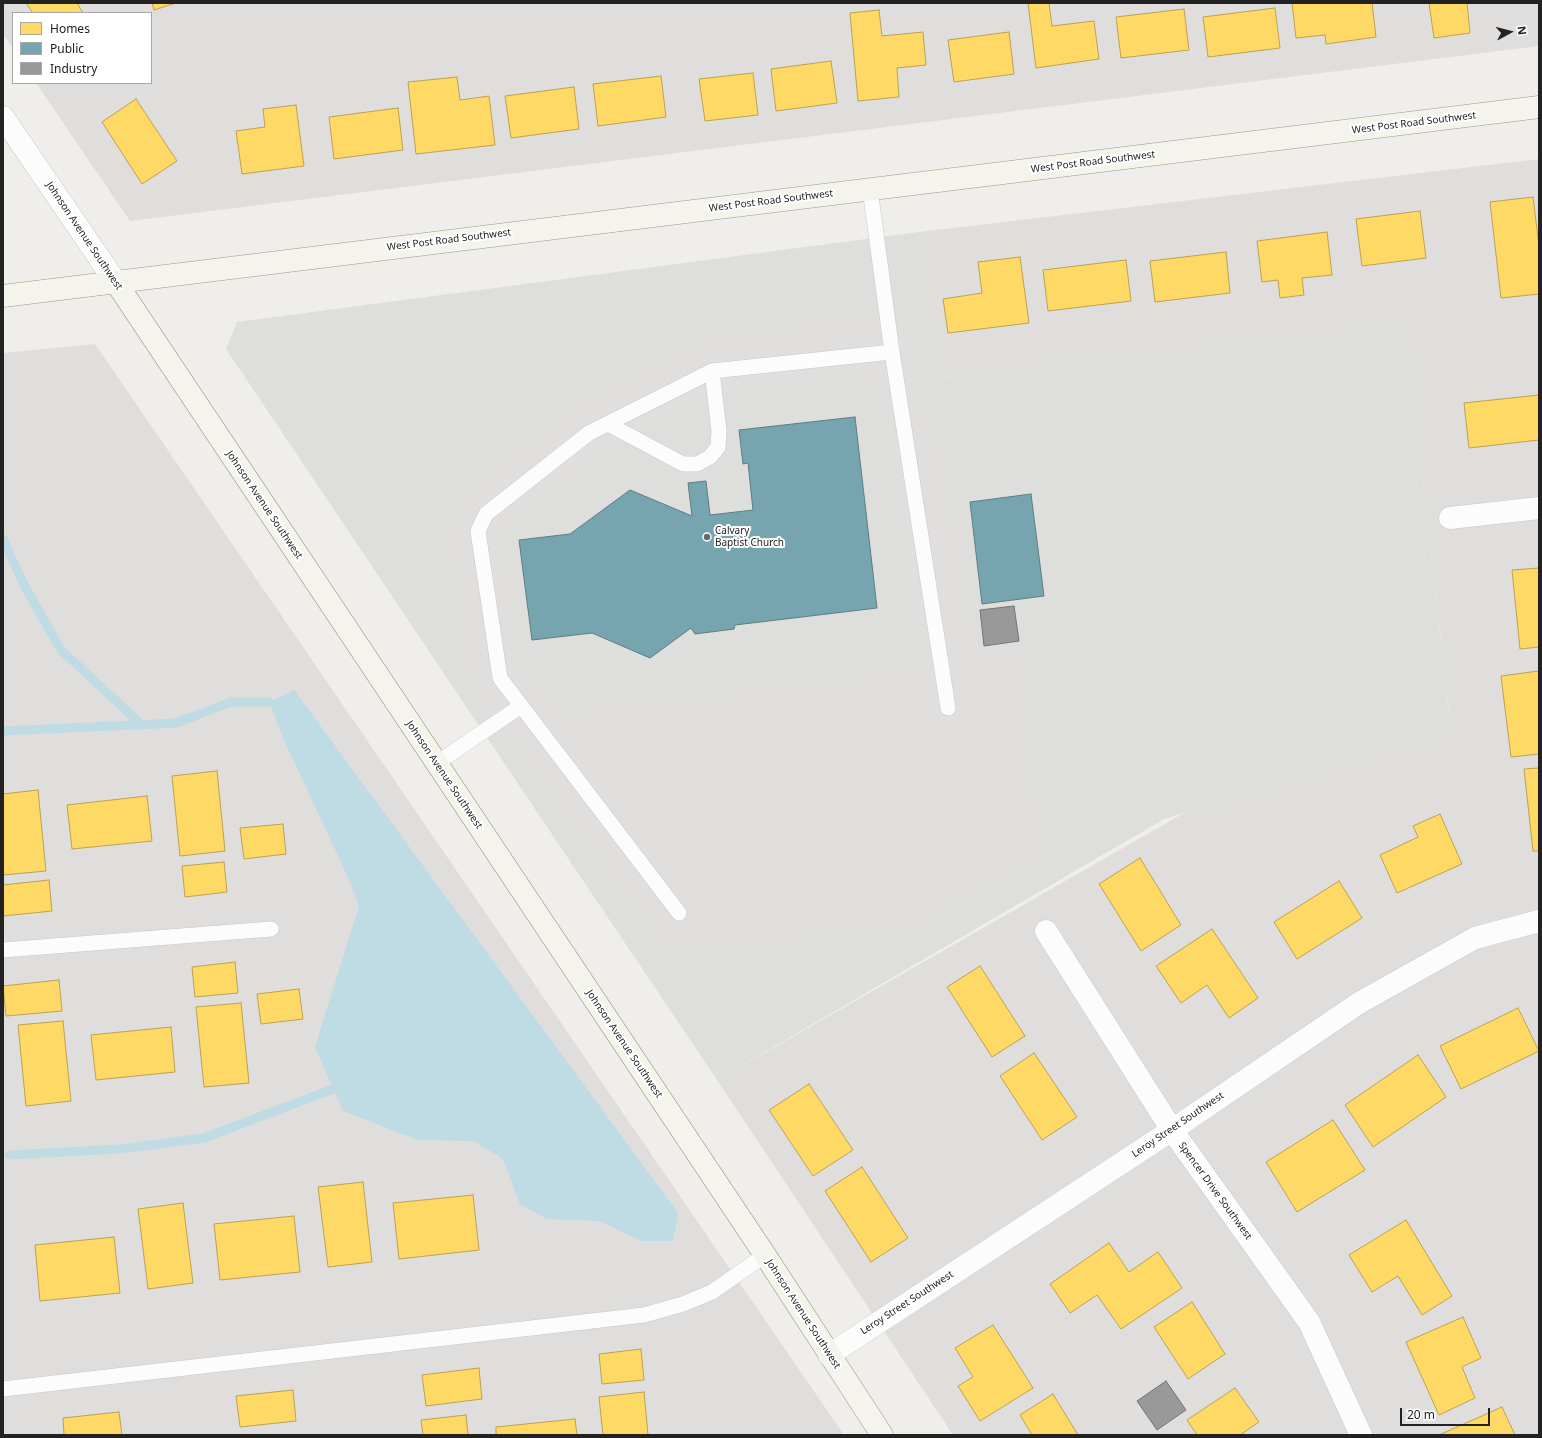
<!DOCTYPE html>
<html>
<head>
<meta charset="utf-8">
<style>
	body { margin:0 }
	#map { position:relative; width:1542px; height:1438px; overflow:hidden; background:#f0eeeb; font-family:"Noto Sans",sans-serif }
	canvas { display:block }
	.frame { position:absolute; inset:0; border:4px solid #222; pointer-events:none }
	.legend { position:absolute; left:12px; top:12px; width:140px; height:72px; box-sizing:border-box; background:#fff; border:1px solid #a7a7a7; margin:0; padding:5px 7px; list-style:none; font-size:12px; color:#222 }
	.legend li { display:flex; align-items:center; gap:8px; height:20px }
	.legend b { width:20px; border:1px solid #a7a7a7 }
	.north { position:absolute; left:1490px; top:12px; width:40px; height:40px; -webkit-text-stroke:3px #fff; paint-order:stroke; rotate:83deg; font-size:11px; font-weight:700; line-height:16px; text-align:center; color:#222 }
	.north::after { content:''; display:block; margin:auto; width:14px; height:18px; background:#222; clip-path:polygon(50% 0,100% 100%,50% 72%,0 100%) }
	.scale { position:absolute; left:1400px; top:1408px; width:90px; height:18px; box-sizing:border-box; border:2px solid #222; border-top:0; padding-left:5px; font-size:12px; line-height:14px; white-space:nowrap; color:#222; -webkit-text-stroke:3px #fff; paint-order:stroke }
</style>
</head>
<body>
<div id="map">
<canvas width="1542" height="1438"></canvas>
<div class="frame"></div>
<ul class="legend">
<li><b style="height:11px;background:#ffd966"></b>Homes</li>
<li><b style="height:11px;background:#76a5af"></b>Public</li>
<li><b style="height:11px;background:#999"></b>Industry</li>
</ul>
<div class="north">N</div>
<div class="scale">20 m</div>
</div>
<script>
const ctx = document.querySelector('canvas').getContext('2d');
ctx.lineJoin = 'round';
function fillPath(path, color) { ctx.fillStyle = color; ctx.fill(path, 'evenodd'); }
const toPath = rows => new Path2D(rows.map(r => 'M' + r).join(''));
function stroke(path, color, width, dash) { ctx.strokeStyle = color; ctx.lineWidth = width; ctx.lineCap = dash ? 'butt' : 'round'; ctx.setLineDash(dash || []); ctx.stroke(path); }
function write(font, color, halo, rows, align = 'center') {
  ctx.font = font + ' "Noto Sans",sans-serif'; ctx.lineWidth = 4; ctx.setLineDash([]); ctx.textBaseline = 'middle'; ctx.strokeStyle = halo; ctx.fillStyle = color; for (const [text, x, y, turn = 0] of rows) {
    ctx.save(); ctx.translate(x, y); ctx.rotate((+turn || 0) * Math.PI / 180); ctx.textAlign = isNaN(turn) ? turn : align; if (halo) ctx.strokeText(text, 0, 0); ctx.fillText(text, 0, 0); ctx.restore();
  }
}
const residential = toPath([
	[3,3,1539,3,1539,46,130,221,36,83,151,83,151,13,13,13,13,48,3,34],
	[1539,159,1539,1435,953,1435,717,1080,1184,813,1451,730,1406,328,934,378,919,232],
	[95,344,844,1435,3,1435,3,353]
]);
const religious = toPath([
	[919,232,935,378,1406,328,1451,731,1164,819,717,1080,226,349,237,322]
]);
const parking = toPath([
	[904,308,917,410,937,408,979,649,1024,646,1045,872,1002,878,992,883,987,892,955,897,958,923,669,957,468,684,463,666,447,548,450,520,454,509,461,499,491,466,540,429,592,393,636,366,689,341,725,331],
	[850,377,865,383,876,393,921,666,576,707,576,719,569,721,523,662,521,656,505,541,510,528,561,487,617,447,657,424,700,404,730,391]
]);
const water = toPath([
	[294,690,678,1213,673,1241,641,1241,600,1221,547,1219,520,1204,503,1159,474,1141,418,1140,343,1111,315,1047,359,906,347,875,284,740,269,702]
]);
const homes = toPath([
	[26,3,77,3,83,13,33,13,26,3],
	[152,3,176,3,154,10,152,3],
	[1028,3,1049,3,1052,26,1094,21,1099,59,1036,68,1028,3],
	[1292,3,1372,3,1376,37,1326,44,1325,35,1296,38,1292,3],
	[1429,3,1467,3,1470,33,1434,38,1429,3],
	[1275,8,1280,48,1208,57,1203,17,1275,8],
	[1184,9,1189,50,1121,58,1116,17,1184,9],
	[879,10,882,36,923,32,926,65,897,68,899,97,858,101,850,13,879,10],
	[1009,32,1014,74,954,82,948,40,1009,32],
	[831,61,837,103,776,111,771,69,831,61],
	[753,73,758,115,705,121,699,79,753,73],
	[661,76,666,117,598,126,593,84,661,76],
	[457,77,460,100,489,96,495,145,416,154,408,82,457,77],
	[574,87,579,129,511,138,505,96,574,87],
	[136,99,177,161,142,184,102,122,136,99],
	[296,105,304,166,242,174,236,131,265,127,263,109,296,105],
	[398,108,403,150,334,159,329,117,398,108],
	[1533,197,1539,246,1539,294,1501,298,1490,202,1533,197],
	[1420,211,1426,258,1362,266,1356,219,1420,211],
	[1327,232,1332,275,1302,278,1304,295,1280,298,1278,280,1262,282,1257,241,1327,232],
	[1226,252,1230,293,1155,302,1150,261,1226,252],
	[1020,257,1029,323,948,333,943,299,982,293,978,262,1020,257],
	[1126,260,1131,301,1048,311,1043,270,1126,260],
	[1539,395,1539,440,1469,448,1464,403,1539,395],
	[1539,568,1539,647,1520,649,1512,570,1539,568],
	[1539,671,1539,754,1511,757,1501,676,1539,671],
	[1539,768,1539,851,1533,851,1524,769,1539,768],
	[217,771,225,851,180,856,172,776,217,771],
	[38,790,46,871,3,875,3,794,38,790],
	[147,796,152,841,72,849,67,805,147,796],
	[1440,814,1462,864,1397,893,1380,855,1418,837,1413,826,1440,814],
	[283,824,286,854,244,859,240,828,283,824],
	[1140,858,1181,925,1141,951,1099,884,1140,858],
	[224,862,227,892,185,897,182,866,224,862],
	[49,880,52,911,3,916,3,885,49,880],
	[1339,881,1362,918,1297,959,1274,922,1339,881],
	[1212,929,1258,998,1229,1018,1207,985,1181,1003,1156,966,1212,929],
	[235,962,238,993,195,997,192,967,235,962],
	[980,966,1025,1036,992,1057,947,987,980,966],
	[59,980,62,1011,6,1016,3,986,59,980],
	[299,989,303,1019,261,1024,257,994,299,989],
	[241,1003,249,1083,204,1087,196,1007,241,1003],
	[1518,1008,1539,1051,1461,1089,1440,1046,1518,1008],
	[63,1021,71,1101,26,1106,18,1025,63,1021],
	[171,1027,175,1072,96,1080,91,1035,171,1027],
	[1034,1053,1077,1117,1042,1140,1000,1076,1034,1053],
	[1418,1055,1446,1097,1373,1147,1345,1105,1418,1055],
	[809,1084,853,1150,813,1176,769,1110,809,1084],
	[1333,1120,1365,1170,1297,1212,1266,1162,1333,1120],
	[862,1167,908,1238,871,1262,825,1191,862,1167],
	[363,1182,372,1262,328,1267,318,1187,363,1182],
	[473,1195,479,1250,399,1259,393,1203,473,1195],
	[183,1203,193,1283,148,1289,138,1209,183,1203],
	[294,1216,300,1272,220,1280,214,1224,294,1216],
	[1406,1220,1452,1296,1422,1315,1398,1276,1372,1292,1349,1255,1406,1220],
	[114,1237,120,1293,40,1301,35,1245,114,1237],
	[1109,1243,1129,1272,1158,1252,1182,1288,1121,1329,1097,1295,1070,1313,1050,1284,1109,1243],
	[1192,1302,1225,1354,1188,1379,1154,1327,1192,1302],
	[1463,1317,1481,1358,1462,1367,1475,1398,1439,1415,1406,1342,1463,1317],
	[993,1325,1033,1388,980,1421,958,1386,973,1377,955,1348,993,1325],
	[641,1349,644,1380,602,1384,599,1354,641,1349],
	[479,1368,482,1399,426,1406,422,1375,479,1368],
	[1235,1388,1259,1422,1240,1435,1197,1435,1187,1420,1235,1388],
	[293,1390,296,1421,240,1427,236,1396,293,1390],
	[644,1392,648,1435,603,1435,599,1397,644,1392],
	[1053,1394,1078,1435,1032,1435,1020,1415,1053,1394],
	[1502,1407,1515,1435,1439,1435,1502,1407],
	[119,1412,122,1435,64,1435,63,1418,119,1412],
	[466,1415,468,1435,423,1435,421,1420,466,1415],
	[575,1419,577,1435,496,1435,496,1427,575,1419]
]);
const public = toPath([
	[855,417,877,608,735,625,734,629,695,634,691,628,650,658,592,633,532,640,519,540,570,534,630,490,692,516,688,483,706,481,710,515,753,510,748,463,743,464,739,430,855,417],
	[1031,494,1044,596,982,604,970,502,1031,494]
]);
const industry = toPath([
	[1014,606,1019,641,984,646,980,610,1014,606],
	[1166,1381,1186,1410,1157,1430,1137,1401,1166,1381]
]);
const stream = toPath([
	[3,539,24,585,61,650,142,725],
	[3,731,176,723,231,702,269,702],
	[9,1155,120,1149,204,1138,333,1089]
]);
const lane = toPath([
	[870,189,892,352],
	[608,424,683,464,697,464,710,457,718,447,719,431,712,371],
	[437,763,521,706],
	[679,913,500,678,478,531,486,514,589,433,712,371,892,352,948,708],
	[3,950,271,929],
	[3,1389,644,1315,683,1304,712,1292,765,1255]
]);
const street = toPath([
	[3,117,115,281],
	[1450,518,1539,508],
	[1046,931,1172,1130,1309,1322,1361,1435],
	[829,1355,1172,1130,1359,1003,1475,938,1539,921]
]);
const secondary = toPath([
	[115,281,765,1255,882,1435],
	[3,296,1539,107]
]);
const markers = [
	[707,537,4,"#6a6968"]
];
const streetNames = [
	["West Post Road Southwest",1414,123,-7],
	["West Post Road Southwest",1093,162,-7],
	["West Post Road Southwest",771,201,-7],
	["Johnson Avenue Southwest",84,236,56],
	["West Post Road Southwest",449,240,-7],
	["Johnson Avenue Southwest",264,505,56],
	["Johnson Avenue Southwest",444,775,56],
	["Johnson Avenue Southwest",624,1044,56],
	["Leroy Street Southwest",1178,1125,-34],
	["Spencer Drive Southwest",1215,1191,54],
	["Leroy Street Southwest",907,1303,-33],
	["Johnson Avenue Southwest",803,1314,57]
];
const poiNames = [
	["Calvary",715,531],
	["Baptist Church",715,543]
];
fillPath(residential, '#dfdedc');
fillPath(religious, '#dededc');
fillPath(parking, '#e0dfde');
fillPath(water, '#bfdbe3');
fillPath(homes, '#ffd966');
stroke(homes, '#bda252', 1);
fillPath(public, '#76a5af');
stroke(public, '#5d7e85', 1);
fillPath(industry, '#999');
stroke(industry, '#757575', 1);
stroke(stream, '#bfdbe3', 9);
stroke(lane, '#c9c8c7', 16);
stroke(street, '#c9c8c7', 23);
stroke(secondary, '#999a82', 23);
stroke(lane, '#fdfcfc', 15);
stroke(street, '#fdfcfc', 22);
stroke(secondary, '#f4f4ed', 22);
for (const [x, y, r, color] of markers) { const dot = new Path2D(); dot.arc(x, y, r, 0, 2 * Math.PI); ctx.fillStyle = color; ctx.fill(dot); stroke(dot, '#fff', 1.5); }
write('10px', '#222', '#fff', streetNames);
write('10px', '#222', '#fff', poiNames, 'left');
</script>
</body>
</html>
